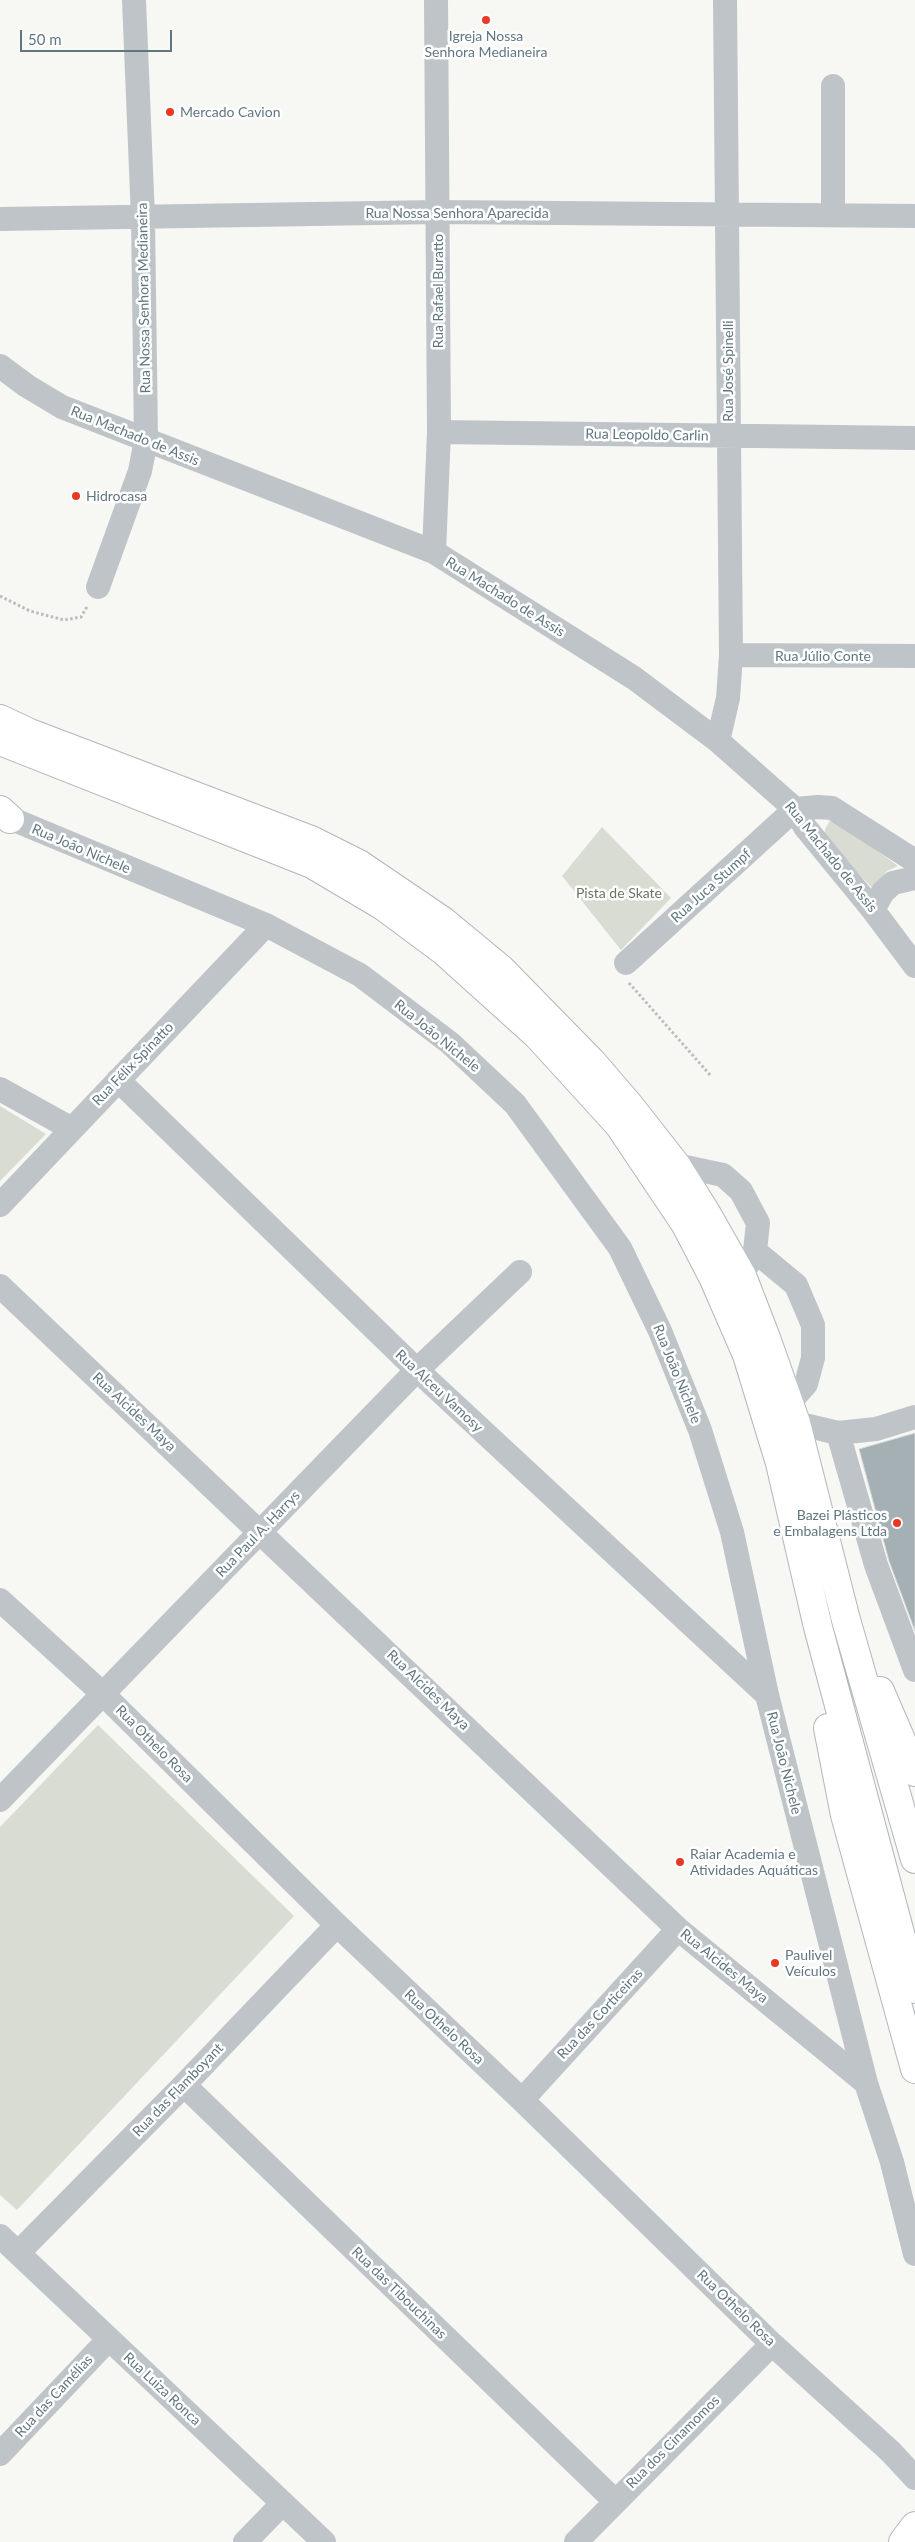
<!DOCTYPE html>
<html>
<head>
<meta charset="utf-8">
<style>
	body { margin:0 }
	#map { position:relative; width:915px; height:2542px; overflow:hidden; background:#f7f7f4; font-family:Lato,sans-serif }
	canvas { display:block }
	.scale { position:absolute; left:20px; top:30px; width:152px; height:22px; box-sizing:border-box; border:2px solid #617780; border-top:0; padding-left:6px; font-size:15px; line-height:18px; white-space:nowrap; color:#617780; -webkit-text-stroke:4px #fff; paint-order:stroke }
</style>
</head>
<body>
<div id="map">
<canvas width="915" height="2542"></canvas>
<div class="scale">50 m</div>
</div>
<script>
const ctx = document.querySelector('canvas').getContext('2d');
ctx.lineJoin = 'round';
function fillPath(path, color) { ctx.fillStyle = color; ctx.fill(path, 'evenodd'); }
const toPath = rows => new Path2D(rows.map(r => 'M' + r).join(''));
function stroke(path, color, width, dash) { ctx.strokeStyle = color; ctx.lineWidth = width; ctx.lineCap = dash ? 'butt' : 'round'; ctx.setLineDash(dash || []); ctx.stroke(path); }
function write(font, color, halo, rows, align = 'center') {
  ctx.font = font + ' Lato,sans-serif'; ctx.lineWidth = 5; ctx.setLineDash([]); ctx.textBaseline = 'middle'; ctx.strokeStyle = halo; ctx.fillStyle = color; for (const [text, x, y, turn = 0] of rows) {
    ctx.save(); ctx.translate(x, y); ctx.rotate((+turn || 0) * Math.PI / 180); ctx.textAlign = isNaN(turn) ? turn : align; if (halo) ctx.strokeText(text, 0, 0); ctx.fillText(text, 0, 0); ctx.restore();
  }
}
const green = toPath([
	[837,821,898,866,887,871,880,880,875,891,825,838,825,829,829,822],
	[602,827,671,898,621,950,562,876],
	[0,1106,46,1134,0,1181],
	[98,1725,294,1916,17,2210,0,2195,0,1827]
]);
const building = toPath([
	[915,1433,915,1631,889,1561,859,1449,915,1433]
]);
const path = toPath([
	[0,596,30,611,64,620,81,617,88,605],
	[629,983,711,1076]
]);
const minor = toPath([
	[833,86,833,215],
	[0,219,438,212,915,216],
	[0,366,27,386,62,407,434,552,634,678,718,741,795,809,805,827,873,910,915,966],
	[439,432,915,438],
	[434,552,439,432,436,0],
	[98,587,140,471,146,440,143,218,134,0],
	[731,655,915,656],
	[718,741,728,698,731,655,725,0],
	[795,809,818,807,832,808,915,861],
	[0,814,266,925,360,975,450,1043,515,1104,620,1248,660,1331,700,1430,732,1532,767,1695,866,2083,892,2162,915,2254],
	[873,910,883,892,893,883,915,878],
	[626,963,795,809],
	[118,1080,417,1370,767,1695],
	[0,1089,72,1129],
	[676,1165,723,1175,741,1191,758,1223,755,1251,747,1266],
	[0,1205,266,925],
	[755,1251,796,1285,813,1325,813,1358,806,1384,789,1403],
	[0,1286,678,1929,866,2083],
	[796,1423,838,1433,876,1429,915,1417],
	[838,1433,876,1565,915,1670],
	[0,1600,102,1693,337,1925,522,2100,772,2344,891,2452,915,2478],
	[0,1800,417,1370,520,1272],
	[184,2085,615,2501],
	[522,2100,678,1929],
	[0,2236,324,2542],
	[18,2253,184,2085,337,1925],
	[0,2454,109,2339],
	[245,2542,283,2503],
	[576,2542,772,2344]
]);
const major = toPath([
	[903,2542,915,2526]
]);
const highway = toPath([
	[0,719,30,733,311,840,359,864,443,921,501,969,592,1062,629,1105,676,1165,705,1211,742,1276,766,1338,796,1423,846,1620,915,1859],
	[0,741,312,864,383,906,445,952,537,1035,619,1125,686,1225,713,1277,747,1355,780,1463,818,1627,915,1989],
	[0,810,10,819],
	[880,1691,915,1772],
	[828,1728,845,1815,915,2069]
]);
const markers = [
	[486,20,5,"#e73924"],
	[170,112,5,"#e73924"],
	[76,496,5,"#e73924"],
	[897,1523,5,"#e73924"],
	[680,1862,5,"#e73924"],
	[775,1963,5,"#e73924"]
];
const poiNames = [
	["Igreja Nossa",486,36,"center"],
	["Senhora Medianeira",486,52,"center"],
	["Mercado Cavion",180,112],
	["Hidrocasa",86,496],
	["Bazei Plásticos",887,1515,"right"],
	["e Embalagens Ltda",887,1531,"right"],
	["Raiar Academia e",690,1854],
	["Atividades Aquáticas",690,1870],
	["Paulivel",785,1955],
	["Veículos",785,1971]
];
const streetNames = [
	["Rua Nossa Senhora Aparecida",457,213],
	["Rua Rafael Buratto",438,291,-90],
	["Rua Nossa Senhora Medianeira",144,298,-91],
	["Rua José Spinelli",728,371,-90],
	["Rua Leopoldo Carlin",647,435,1],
	["Rua Machado de Assis",135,436,22],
	["Rua Machado de Assis",505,597,32],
	["Rua Júlio Conte",823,656],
	["Rua João Nichele",81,849,23],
	["Rua Machado de Assis",831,857,51],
	["Rua Juca Stumpf",711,886,-42],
	["Rua João Nichele",437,1036,39],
	["Rua Félix Spinatto",133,1064,-46],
	["Rua João Nichele",677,1374,68],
	["Rua Alceu Vamosy",439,1391,43],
	["Rua Alcides Maya",134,1412,43],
	["Rua Paul A. Harrys",258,1534,-46],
	["Rua Alcides Maya",428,1690,44],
	["Rua Othelo Rosa",154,1744,45],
	["Rua João Nichele",784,1763,76],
	["Rua Alcides Maya",724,1966,39],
	["Rua das Corticeiras",600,2014,-47],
	["Rua Othelo Rosa",444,2027,43],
	["Rua das Flamboyant",178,2090,-46],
	["Rua das Tibouchinas",399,2293,44],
	["Rua Othelo Rosa",736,2308,44],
	["Rua Luiza Ronca",162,2389,43],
	["Rua das Camélias",54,2396,-47],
	["Rua dos Cinamomos",673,2442,-45]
];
const parkNames = [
	["Pista de Skate",619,893]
];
fillPath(green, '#d8dcd3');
fillPath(building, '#a4b0b4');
stroke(building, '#d9d9d7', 1);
stroke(major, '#b1b8bb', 30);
stroke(highway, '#b1b7ba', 30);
stroke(path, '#b8bdbf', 3, [2.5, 2.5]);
stroke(minor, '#bec4c7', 24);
stroke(major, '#fff', 28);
stroke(highway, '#fff', 28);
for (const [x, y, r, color] of markers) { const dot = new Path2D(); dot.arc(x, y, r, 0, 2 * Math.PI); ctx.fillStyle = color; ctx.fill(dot); stroke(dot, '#fff', 2); }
write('14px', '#617780', '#fff', poiNames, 'left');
write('14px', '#617780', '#fff', streetNames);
write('14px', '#677861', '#fff', parkNames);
</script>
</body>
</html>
